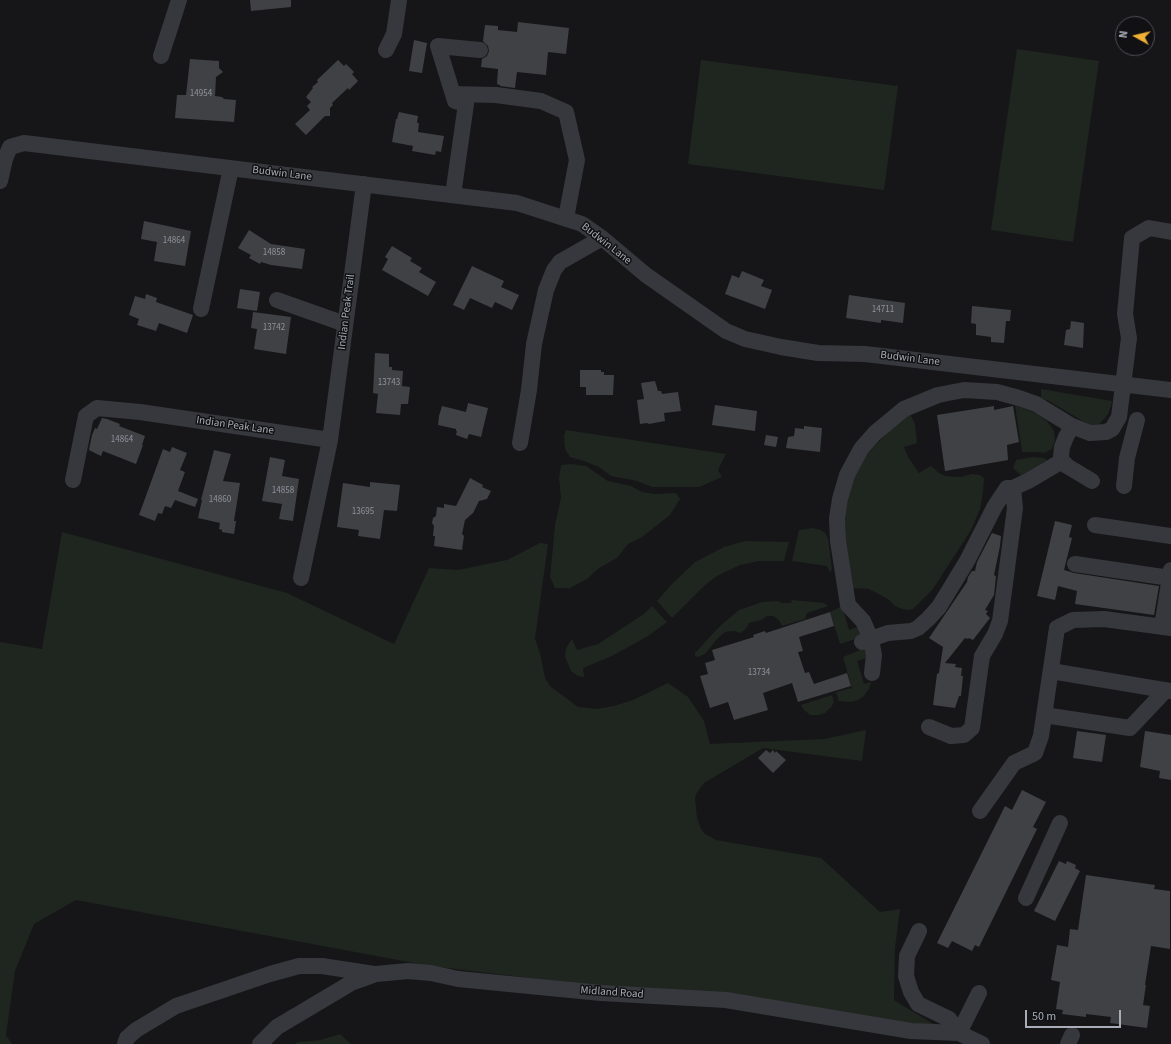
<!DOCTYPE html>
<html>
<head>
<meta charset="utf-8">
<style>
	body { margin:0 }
	#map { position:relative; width:1171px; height:1044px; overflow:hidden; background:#161618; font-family:"Source Sans 3",sans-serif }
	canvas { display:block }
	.north { position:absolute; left:1115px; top:16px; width:40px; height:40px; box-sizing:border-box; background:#111113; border:1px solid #4d4f55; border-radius:50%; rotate:278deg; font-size:11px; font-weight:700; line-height:16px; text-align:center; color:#a8adb8 }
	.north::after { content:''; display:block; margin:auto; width:14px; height:18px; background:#f2b134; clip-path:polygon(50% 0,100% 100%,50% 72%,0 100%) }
	.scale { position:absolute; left:1025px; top:1010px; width:96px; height:18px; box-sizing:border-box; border:2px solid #a8adb8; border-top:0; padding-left:5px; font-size:12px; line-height:14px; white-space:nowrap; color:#a8adb8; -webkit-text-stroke:3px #111113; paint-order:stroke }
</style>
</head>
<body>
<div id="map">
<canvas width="1171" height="1044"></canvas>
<div class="north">N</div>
<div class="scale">50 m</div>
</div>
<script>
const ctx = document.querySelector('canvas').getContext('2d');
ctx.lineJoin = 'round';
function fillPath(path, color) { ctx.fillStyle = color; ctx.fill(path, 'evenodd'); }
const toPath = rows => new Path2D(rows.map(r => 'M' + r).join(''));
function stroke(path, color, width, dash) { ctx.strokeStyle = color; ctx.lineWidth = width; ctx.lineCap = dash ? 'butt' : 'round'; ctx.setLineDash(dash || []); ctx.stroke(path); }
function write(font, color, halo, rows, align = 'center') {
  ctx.font = font + ' "Source Sans 3",sans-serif'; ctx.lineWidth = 3; ctx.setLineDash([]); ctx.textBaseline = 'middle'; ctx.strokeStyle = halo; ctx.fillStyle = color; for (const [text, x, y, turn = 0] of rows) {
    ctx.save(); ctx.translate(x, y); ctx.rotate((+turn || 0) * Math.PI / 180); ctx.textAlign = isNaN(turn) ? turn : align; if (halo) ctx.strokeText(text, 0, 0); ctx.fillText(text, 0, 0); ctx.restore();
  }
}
const green = toPath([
	[1017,49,1099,61,1073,242,991,230],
	[701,60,898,86,884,190,688,164],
	[1041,389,1112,401,1111,406,1108,414,1104,419,1099,424,1093,425,1086,423,1049,401,1041,398],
	[1015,405,1037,414,1047,421,1054,431,1055,441,1052,449,1044,453,1040,452,1022,452],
	[910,414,915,424,917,443,904,447,908,457,919,473,931,466,939,473,945,476,961,477,972,474,980,475,984,478,983,492,980,509,971,530,933,589,913,609,908,610,902,609,895,606,888,599,869,589,852,588,846,561,845,513,853,480,866,456,891,428],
	[566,430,726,454,718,470,722,477,699,487,652,487,637,481,611,476,599,467,581,460,570,457,565,449,564,436],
	[1033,457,1044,458,1047,460,1046,461,1022,476,1013,468,1016,460],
	[571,464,586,466,608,481,631,486,642,492,655,494,676,493,680,499,670,515,642,537,628,544,617,558,599,568,587,579,570,588,555,588,550,577,555,525,561,498,559,478,561,465],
	[812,528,821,530,825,533,828,538,832,569,830,573,827,566,792,561,799,530],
	[62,532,287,593,394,644,429,568,458,570,507,560,540,543,548,544,535,638,541,657,545,678,550,686,578,707,597,709,614,706,633,700,668,683,688,697,704,721,710,744,824,739,866,730,862,761,763,748,704,783,696,794,695,798,697,818,701,829,705,834,716,840,821,858,880,912,900,909,895,948,894,1000,938,1027,430,966,76,900,34,924,15,971,6,1035,12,1044,0,1044,0,642,42,649],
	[745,541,789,542,784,561,759,561,740,565,717,576,705,585,672,618,657,601,672,584,695,562,724,547],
	[792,600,824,603,828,606,807,613,805,619,782,626,779,620,773,616,767,616,761,620,749,623,746,629,740,633,734,631,725,632,717,639,706,653,699,657,695,656,695,653,719,627,739,610,762,602,778,601,781,603,791,603],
	[652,606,667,622,648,636,612,656,583,668,584,677,578,676,571,671,565,656,566,648,572,639,577,650,598,644,644,614],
	[842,606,849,630,857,627,861,637,840,644,830,612],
	[865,648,867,658,857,661,864,684,871,682,869,689,864,696,858,700,851,702,839,701,836,692,852,688,843,657],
	[832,695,834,702,832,706,825,713,819,715,810,715,804,710,801,705],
	[340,1034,351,1044,295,1044,298,1042,321,1040]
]);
const building = toPath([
	[250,0,291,0,291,7,251,11],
	[518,22,569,28,566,54,548,52,546,75,517,72,515,88,500,86,500,85,497,84,498,69,481,67,482,59,487,56,489,51,488,46,483,41,485,25,498,26,498,30,517,32],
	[414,40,427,43,422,73,409,71],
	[190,59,219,61,219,68,223,72,216,77,215,96,222,97,224,99,236,100,234,122,175,118,177,95,186,95],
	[338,60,344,66,346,64,354,72,352,74,358,81,349,90,348,88,332,103,333,105,330,108,330,116,325,116,306,135,295,124,310,110,307,106,311,102,306,97,313,88,312,87,318,82,317,80],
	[399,112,418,116,417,123,419,123,418,132,444,136,441,152,436,151,435,155,412,151,413,146,392,142,396,119,397,119],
	[144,221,191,231,185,266,154,261,157,242,141,239],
	[249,230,271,244,305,249,302,269,271,265,261,262,260,264,249,258,251,255,238,248],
	[392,246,412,258,410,261,422,268,419,272,436,282,428,296,382,270,388,259,385,257],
	[472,266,504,281,501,287,519,295,512,310,495,302,492,308,470,298,464,310,453,305],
	[742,271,764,280,761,286,772,290,765,309,725,294,732,275,739,278],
	[240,289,260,292,257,311,237,308],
	[146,294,157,298,156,302,193,315,187,333,159,323,156,331,137,325,139,319,129,315,135,296,145,299],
	[849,295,905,303,903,323,881,320,881,323,846,318],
	[972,306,1011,310,1010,321,1006,321,1004,343,991,342,991,337,976,335,976,324,971,323],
	[253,312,291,317,286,354,254,349,257,329,251,328],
	[1071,321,1084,323,1083,348,1064,345,1066,330,1070,329],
	[375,353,389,354,389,367,392,367,392,370,403,371,402,386,410,387,408,404,401,404,400,415,376,413,378,394,373,393],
	[580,370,601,370,601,372,604,372,604,375,614,375,613,395,586,395,586,387,580,387],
	[655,381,658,391,661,391,662,394,678,392,681,411,664,413,665,421,649,424,647,423,640,424,637,400,644,399,641,383],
	[468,403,488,408,481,437,469,434,467,439,456,435,457,431,456,431,456,429,438,425,439,416,442,406,466,412],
	[715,405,757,411,755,431,712,425],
	[994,406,994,410,1013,406,1019,442,1007,445,1008,460,945,471,937,415],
	[102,418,107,419,120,424,119,426,145,436,142,445,143,445,136,464,103,451,101,456,89,450,92,435,95,428,97,429],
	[804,426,822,428,820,452,786,448,788,437,794,436,795,428,804,429],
	[766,435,778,437,776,447,764,445],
	[172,447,187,453,180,470,185,472,178,491,198,499,195,507,175,500,171,508,165,506,162,514,158,513,155,521,139,515,163,449,170,452],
	[214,450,231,454,223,481,240,483,234,521,236,521,234,534,222,532,222,530,219,529,220,523,198,518,202,500,201,500],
	[270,457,285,460,282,476,299,479,293,521,279,519,282,504,262,501],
	[470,478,483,485,482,487,491,491,487,499,479,501,473,513,465,520,462,534,464,536,462,550,434,546,435,536,433,536,434,526,432,523,433,518,436,516,437,507,444,508,444,504,456,506],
	[370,482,400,485,397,511,384,510,380,539,358,536,359,530,337,527,343,483,370,487],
	[1055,521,1072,525,1069,537,1072,538,1064,570,1074,573,1159,586,1154,615,1075,604,1077,591,1058,586,1055,600,1037,596],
	[992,533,1001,536,1000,546,994,575,996,576,994,595,985,610,988,611,986,614,990,618,973,640,969,638,968,639,965,638,945,663,956,664,955,667,962,668,961,676,963,676,961,696,959,696,955,708,933,705,937,674,939,673,943,647,929,638,967,582,968,577,972,571,975,571,977,562],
	[830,612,834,626,799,637,803,651,798,652,805,673,809,672,814,684,847,673,851,686,798,702,792,683,763,693,768,710,734,720,728,702,710,708,700,676,708,674,705,663,715,660,712,650,754,637,753,635,765,631,766,633],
	[1077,731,1106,735,1102,762,1073,758],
	[1145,731,1171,735,1171,780,1159,778,1160,771,1140,767],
	[766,750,770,753,773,750,775,753,776,751,786,760,773,773,758,758],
	[1022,790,1046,802,1033,827,1037,829,979,947,975,945,972,951,952,941,948,948,937,943,1005,806,1012,810],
	[1059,861,1066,864,1067,861,1076,865,1075,868,1080,871,1055,921,1034,911],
	[1086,875,1155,885,1154,889,1170,891,1170,949,1151,946,1145,985,1146,985,1143,1005,1150,1006,1147,1028,1110,1023,1111,1017,1086,1014,1086,1017,1062,1014,1063,1010,1056,1009,1060,982,1051,980,1057,945,1068,947,1070,929,1078,930]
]);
const minor = toPath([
	[386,50,394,34,399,0],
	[161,56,179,0],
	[453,94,496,95,541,101,566,112,577,160,566,218],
	[0,181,5,159,10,147,24,143,517,203,582,224,602,238,646,275,726,331,745,339,781,347,818,353,865,354,1171,390],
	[453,195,466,104,455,101,438,46,480,50],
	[277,300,345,324],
	[201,309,231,168],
	[1072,426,1066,437,1062,447,1061,457,1062,461,1067,466,1092,481],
	[520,443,529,390,534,344,546,290,554,270,560,262,602,238],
	[73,480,86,416,97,408,140,412,330,440],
	[1124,486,1127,458,1137,420],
	[1095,525,1171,536],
	[1075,564,1170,578],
	[301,578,330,440,364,184],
	[1162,627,1171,570],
	[862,642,888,633,911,631,918,628,928,619,939,607,967,561,995,506,1007,488,1013,488,1028,481,1062,461],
	[1051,671,1171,691],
	[872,673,874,655,871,639,863,621,848,605,838,541,837,518,840,499,847,475,861,449,875,433,904,409,938,395,964,390,997,392,1019,398,1036,404,1072,426,1090,433,1106,432,1112,429,1119,417,1129,338,1125,314,1132,238,1149,228,1171,232],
	[1044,715,1130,728,1166,690],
	[929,727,951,736,964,735,972,728,982,656,995,634,1000,621,1015,508,1013,488],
	[980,811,1014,763,1035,753,1041,736,1057,628,1073,620,1104,619,1171,628],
	[1026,898,1060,823],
	[919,931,907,956,906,976,911,992,918,1004,949,1019,959,1033],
	[959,1033,979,993],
	[125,1044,127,1038,136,1030,176,1006,270,974,299,966,322,966,374,974],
	[260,1044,277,1027,351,983,376,974,408,971,431,973,458,979,601,993,726,1000,911,1031,959,1033,982,1044],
	[1068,1044,1072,1035]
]);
const numberNames = [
	["14954",201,94],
	["14864",174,241],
	["14858",274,253],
	["14711",883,310],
	["13742",274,328],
	["13743",389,383],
	["14864",122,440],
	["14858",283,491],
	["14860",220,500],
	["13695",363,512],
	["13734",759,673]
];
const streetNames = [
	["Budwin Lane",282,174,7],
	["Budwin Lane",606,244,38],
	["Indian Peak Trail",347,312,-83],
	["Budwin Lane",910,359,7],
	["Indian Peak Lane",235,426,8],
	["Midland Road",612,993,4]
];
fillPath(green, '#1e261f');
fillPath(building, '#404145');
stroke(minor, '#37383d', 16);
write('9px', '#8e929b', null, numberNames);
write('11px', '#a8adb8', '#111113', streetNames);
</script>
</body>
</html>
